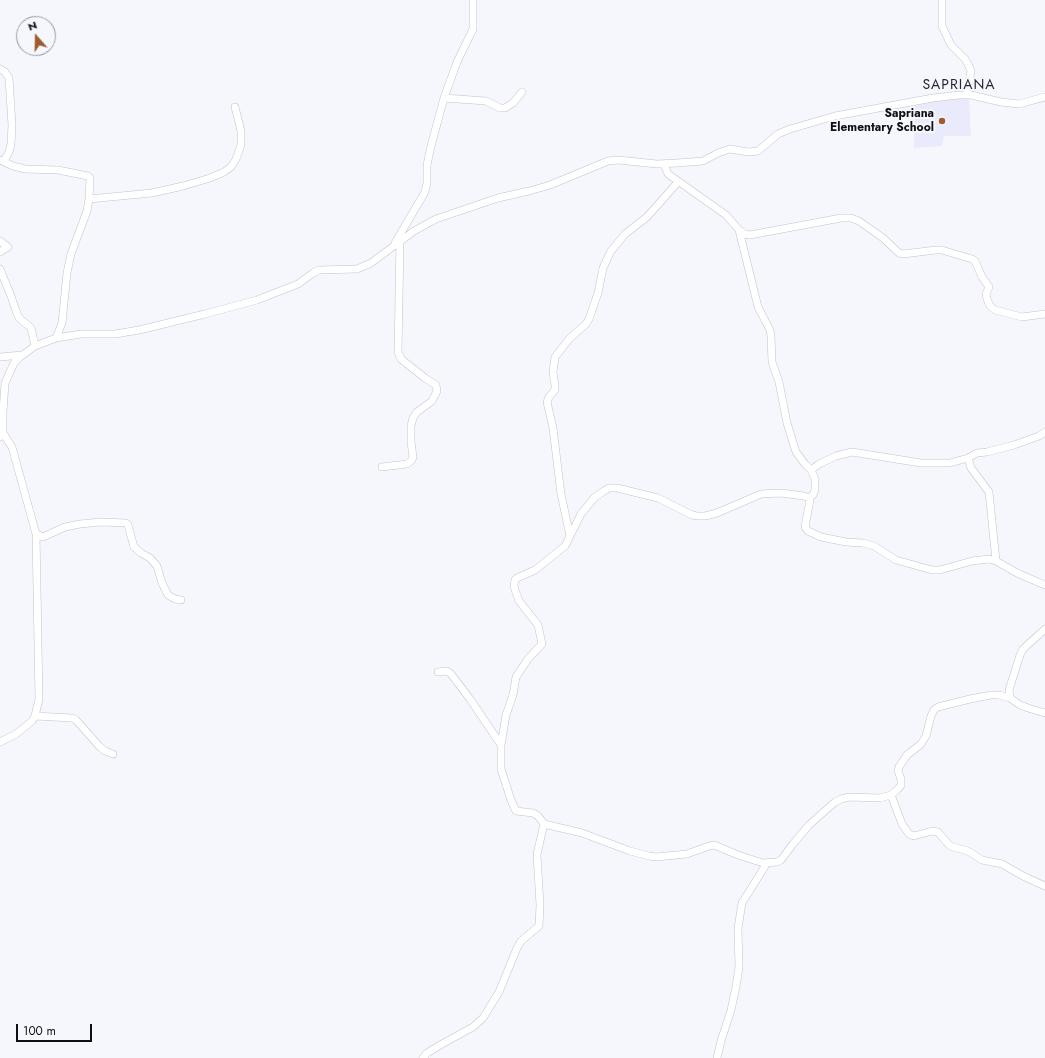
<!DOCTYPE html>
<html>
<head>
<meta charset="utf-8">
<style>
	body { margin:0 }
	#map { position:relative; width:1045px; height:1058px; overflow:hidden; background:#f6f7fd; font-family:Jost,sans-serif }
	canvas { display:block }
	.north { position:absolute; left:16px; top:16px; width:40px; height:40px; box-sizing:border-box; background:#f6f7fd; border:1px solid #9a9aa0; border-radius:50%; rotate:340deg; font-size:11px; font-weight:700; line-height:16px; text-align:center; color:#0f0f14 }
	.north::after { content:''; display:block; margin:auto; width:14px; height:18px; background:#a05c2e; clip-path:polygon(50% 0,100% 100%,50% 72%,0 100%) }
	.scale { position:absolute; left:16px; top:1024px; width:76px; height:18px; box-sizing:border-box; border:2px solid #0f0f14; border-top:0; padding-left:5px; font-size:12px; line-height:14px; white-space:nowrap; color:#0f0f14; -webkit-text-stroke:3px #f6f7fd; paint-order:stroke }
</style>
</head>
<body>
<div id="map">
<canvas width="1045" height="1058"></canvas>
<div class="north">N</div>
<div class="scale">100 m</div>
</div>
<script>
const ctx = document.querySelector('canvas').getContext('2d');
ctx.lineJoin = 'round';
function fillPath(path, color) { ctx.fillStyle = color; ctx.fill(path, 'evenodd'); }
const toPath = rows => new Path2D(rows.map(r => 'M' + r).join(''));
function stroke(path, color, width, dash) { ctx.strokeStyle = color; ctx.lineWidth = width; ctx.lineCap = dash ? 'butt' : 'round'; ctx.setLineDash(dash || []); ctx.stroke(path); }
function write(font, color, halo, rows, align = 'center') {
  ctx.font = font + ' Jost,sans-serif'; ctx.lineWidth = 4; ctx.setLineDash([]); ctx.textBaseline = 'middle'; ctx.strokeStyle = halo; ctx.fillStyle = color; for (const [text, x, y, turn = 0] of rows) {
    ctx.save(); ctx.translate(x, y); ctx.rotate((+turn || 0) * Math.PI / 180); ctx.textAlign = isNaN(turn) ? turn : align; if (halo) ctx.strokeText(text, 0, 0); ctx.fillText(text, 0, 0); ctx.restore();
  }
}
const built = toPath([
	[969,98,971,136,944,136,942,146,914,148,915,106,938,100]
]);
const minor = toPath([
	[942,0,942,26,951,45,965,59,969,66,971,71,967,95],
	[0,69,5,72,9,78,12,125,11,144,9,152,4,161],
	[444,98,486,101,500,108,505,108,513,103,522,92],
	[0,160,13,166,25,169,58,170,88,176,90,178,89,199,87,211,71,254,67,273,62,323,56,338],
	[664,164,668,174,726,215,739,230,745,234,750,235,841,218,851,218,859,221,883,238,899,253,903,254,936,250,942,250,972,259,975,261,982,277,989,287,986,294,987,299,990,306,995,310,1022,317,1045,314],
	[89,199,152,193,183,186,210,178,224,172,231,167,236,159,241,145,241,131,235,107],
	[739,230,758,307,770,330,771,336,772,362,779,382,787,423,796,452,805,464,811,470,815,479,815,490,813,495,809,498],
	[0,241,8,247,0,252],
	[395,243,425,192,427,183,427,165,431,146,444,98,457,62,473,29,473,0],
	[0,269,11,296,16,311,19,318,31,328,35,346],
	[0,357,22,355],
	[0,437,3,433,3,412,5,383,14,363,20,357,35,346,56,338,81,334,115,334,139,330,205,314,257,300,298,284,313,273,319,270,357,269,371,263,414,231,436,219,498,198,529,191,550,185,608,161,618,160,657,164,677,163,703,161,718,153,730,149,749,152,758,151,778,134,790,129,835,116,933,98,959,95,971,95,1001,102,1019,104,1045,97],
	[968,458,971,468,989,492,996,561],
	[382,467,407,464,412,460,413,457,411,442,411,426,413,418,417,412,432,401,437,391,436,385,425,378,401,359,398,352,400,241],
	[811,470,819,464,836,456,852,452,921,463,950,463,968,458,977,453,987,452,1014,445,1039,436,1045,432],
	[36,534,43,537,65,527,80,524,101,522,126,523,128,525,134,547,141,553,150,558,157,566,162,583,168,595,175,599,181,600],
	[570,536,561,494,553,428,547,402,549,397,555,390,555,386,553,372,555,357,570,338,586,324,589,319,598,293,603,268,611,251,625,234,647,217,678,182],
	[438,672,447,671,451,674,470,699,501,745],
	[1010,698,1009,690,1020,655,1023,649,1045,629],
	[35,716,72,718,76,720,100,747,105,751,113,754],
	[0,742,16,734,32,721,35,716,39,699,36,534,12,447,3,433],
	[891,795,902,824,909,834,914,836,932,831,938,832,949,845,953,847,968,851,982,860,1002,864,1023,876,1045,886],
	[544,824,582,833,630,851,649,856,656,857,687,854,709,846,714,845,738,855,763,863,777,862,781,860,793,844,809,825,835,802,841,799,849,797,880,798,891,795,898,789,901,785,901,779,898,771,899,767,907,755,921,744,926,736,931,716,934,710,938,707,970,699,991,695,999,695,1010,698,1020,705,1031,709,1045,713],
	[423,1058,427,1053,442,1044,473,1027,483,1018,499,992,517,948,521,941,539,926,540,905,537,854,544,824,538,816,533,813,516,811,511,800,501,769,501,745,506,715,513,695,516,677,528,659,542,644,538,625,519,601,515,590,514,585,515,580,517,578,535,570,565,546,581,514,595,497,604,491,609,488,617,488,658,498,692,515,697,516,705,516,717,513,761,494,781,493,804,496,809,498,810,500,805,527,808,531,821,537,846,542,863,543,874,546,896,560,932,570,940,570,972,561,989,559,996,561,1017,573,1045,585],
	[717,1058,721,1041,731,1010,736,987,739,967,738,928,742,903,767,863]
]);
const markers = [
	[942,121,4,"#a05c2e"]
];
const poiNames = [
	["Sapriana",934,114],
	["Elementary School",934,128]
];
const quarterNames = [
	["SAPRIANA",959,86]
];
fillPath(built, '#e9ebfd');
stroke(minor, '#c0c2d0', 8);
stroke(minor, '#fff', 7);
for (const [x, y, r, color] of markers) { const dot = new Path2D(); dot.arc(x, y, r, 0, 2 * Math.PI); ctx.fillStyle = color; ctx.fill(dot); stroke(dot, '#f6f7fd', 1.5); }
write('bold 12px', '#0f0f14', '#f6f7fd', poiNames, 'right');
ctx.letterSpacing = '1px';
write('14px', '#272833', '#f6f7fd', quarterNames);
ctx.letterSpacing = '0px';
</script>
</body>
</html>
